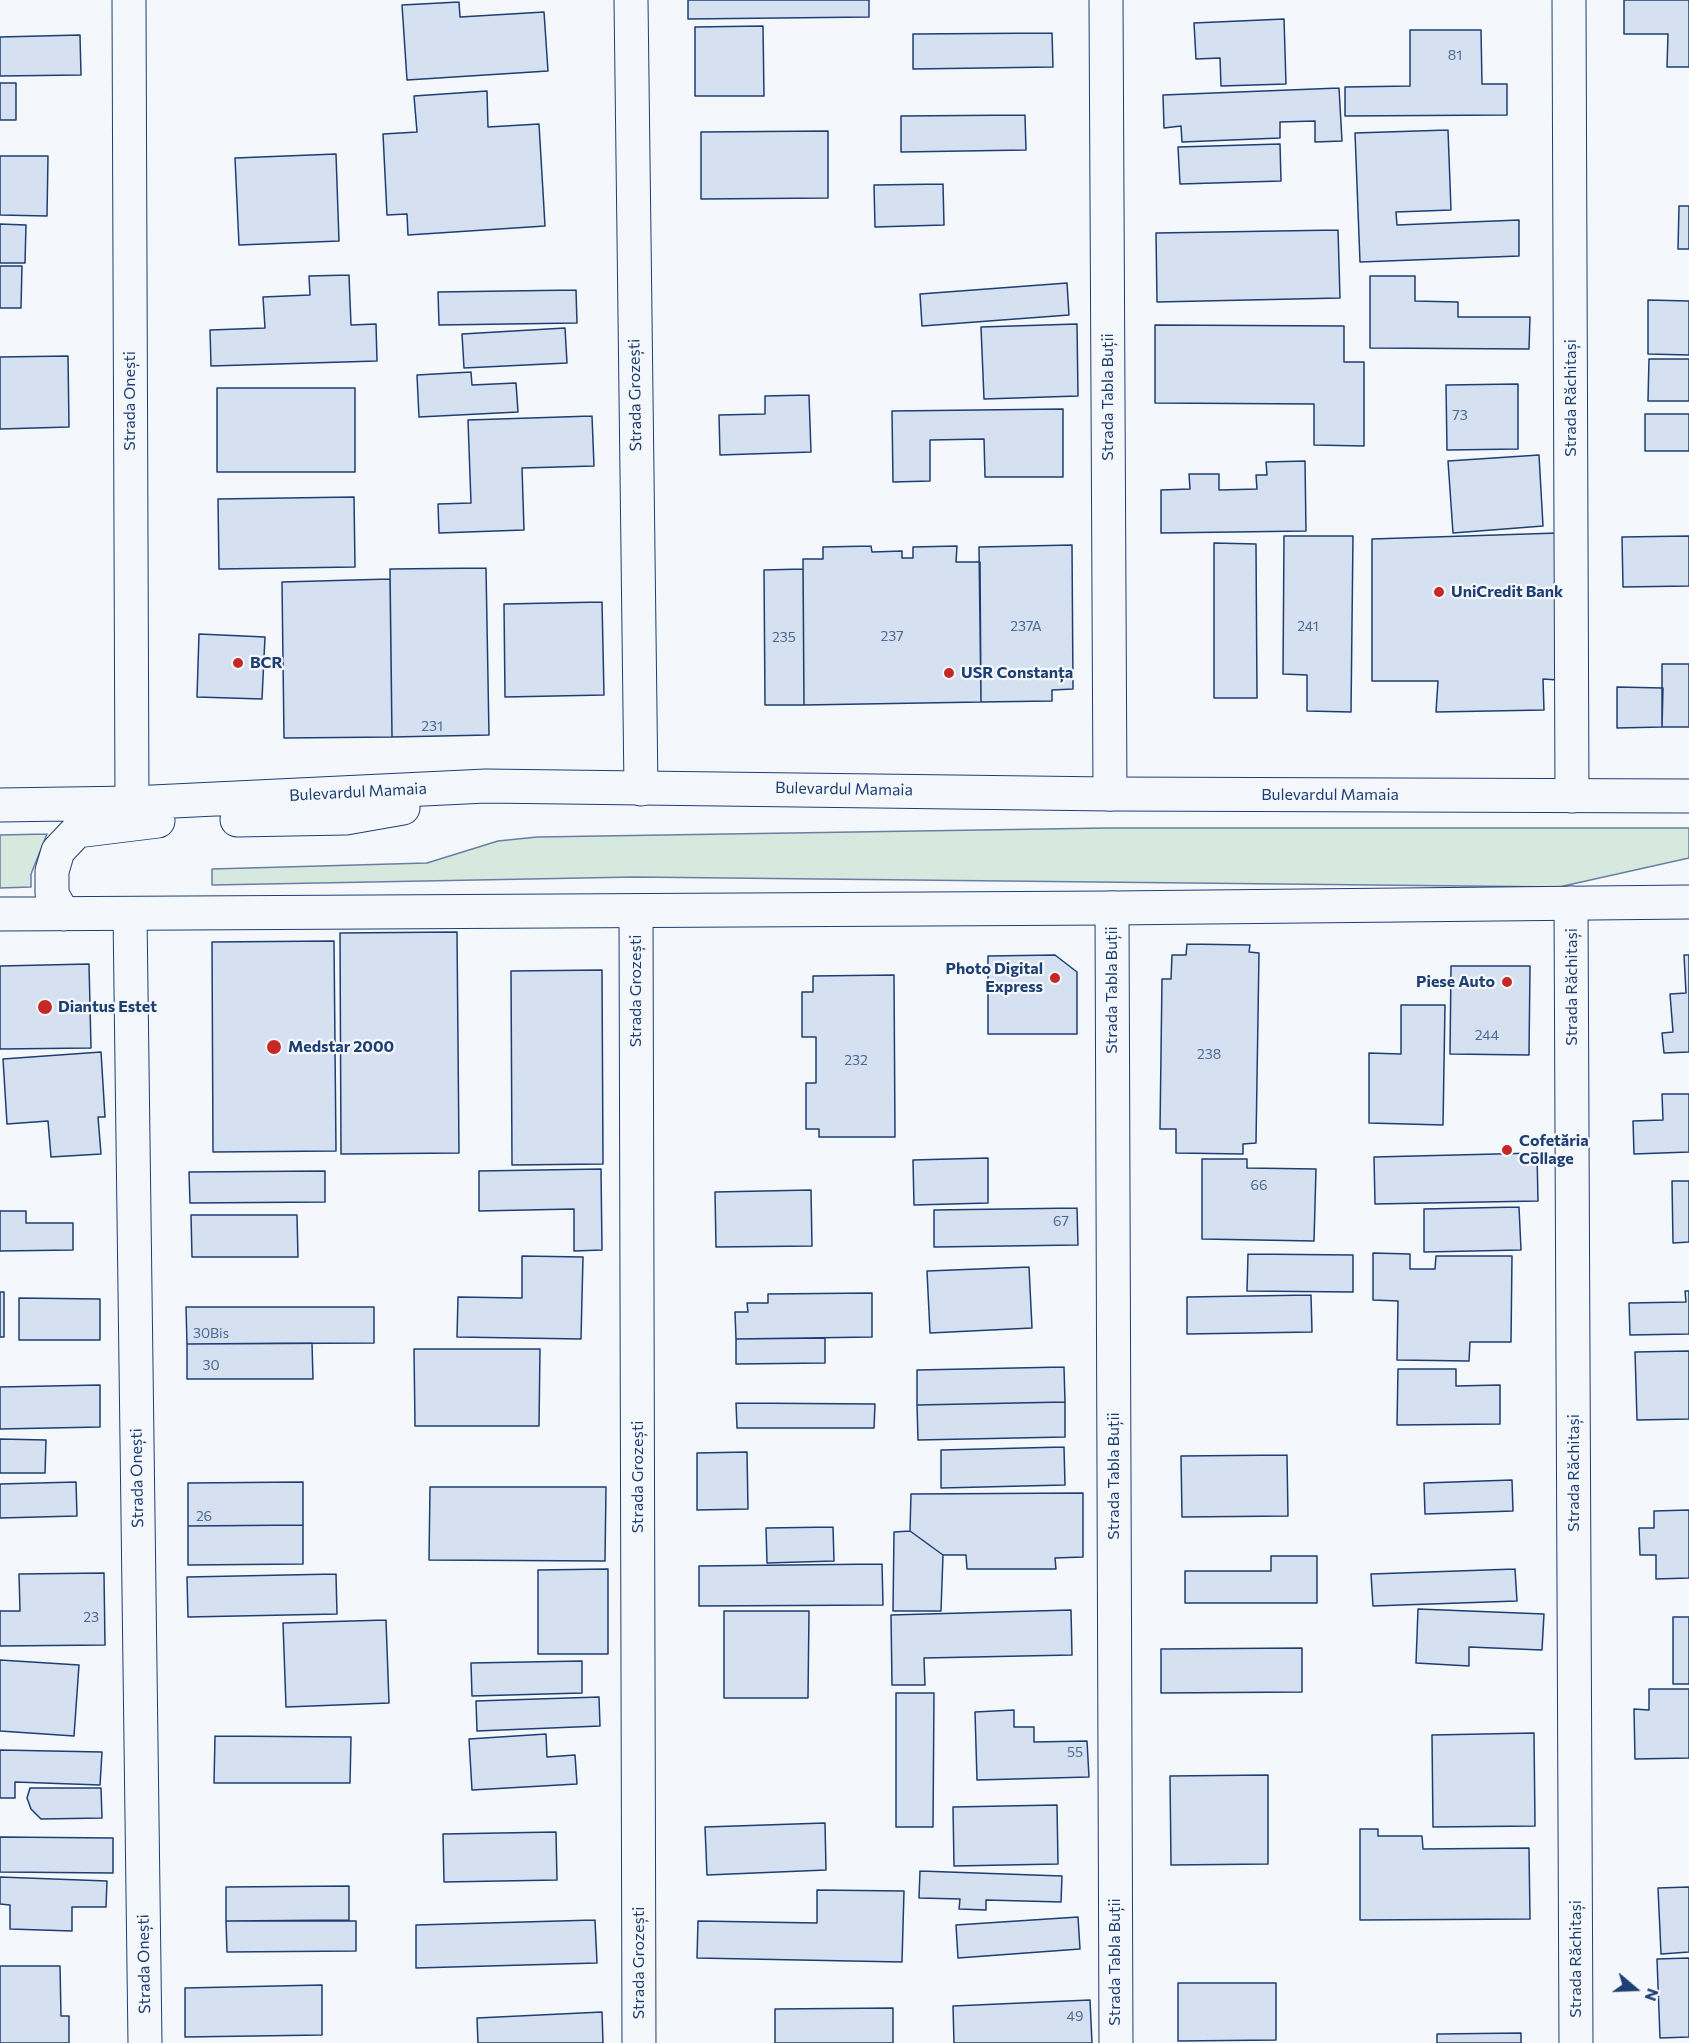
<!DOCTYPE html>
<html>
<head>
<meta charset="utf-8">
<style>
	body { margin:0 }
	#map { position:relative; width:1689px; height:2043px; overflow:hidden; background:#f4f7fb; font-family:Commissioner,sans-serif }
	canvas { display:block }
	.north { position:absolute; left:1605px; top:1959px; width:60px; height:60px; -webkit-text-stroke:4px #f4f7fb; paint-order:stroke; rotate:109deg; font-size:16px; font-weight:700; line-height:24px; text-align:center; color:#1d3f73 }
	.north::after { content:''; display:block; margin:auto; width:21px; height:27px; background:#1d3f73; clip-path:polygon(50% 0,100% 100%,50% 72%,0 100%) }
</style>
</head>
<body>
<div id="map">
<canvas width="1689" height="2043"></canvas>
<div class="north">N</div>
</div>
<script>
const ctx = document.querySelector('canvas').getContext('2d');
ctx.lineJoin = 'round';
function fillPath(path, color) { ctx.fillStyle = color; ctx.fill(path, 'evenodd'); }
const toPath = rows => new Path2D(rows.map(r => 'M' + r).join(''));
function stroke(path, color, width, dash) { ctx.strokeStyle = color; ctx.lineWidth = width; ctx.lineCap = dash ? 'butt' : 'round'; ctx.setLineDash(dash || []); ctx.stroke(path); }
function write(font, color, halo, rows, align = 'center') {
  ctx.font = font + ' Commissioner,sans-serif'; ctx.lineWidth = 4.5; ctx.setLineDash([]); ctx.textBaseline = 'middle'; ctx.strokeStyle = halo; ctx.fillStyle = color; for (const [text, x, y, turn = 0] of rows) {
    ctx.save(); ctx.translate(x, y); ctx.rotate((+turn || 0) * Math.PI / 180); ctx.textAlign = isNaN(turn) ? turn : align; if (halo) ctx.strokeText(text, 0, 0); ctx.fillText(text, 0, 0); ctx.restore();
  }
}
const green = toPath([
	[1107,828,1689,828,1689,858,1559,887,635,877,212,885,212,869,427,863,498,841,537,837,1107,828],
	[47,834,31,874,31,887,0,888,0,835,47,834]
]);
const building = toPath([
	[688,0,869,0,869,17,688,19,688,0],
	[1624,0,1689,0,1689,67,1667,67,1668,34,1624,34,1624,0],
	[459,2,460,17,544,12,548,71,407,80,402,5,459,2],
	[1284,19,1286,84,1221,86,1220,58,1196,59,1194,23,1284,19],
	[763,26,764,96,695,96,695,27,763,26],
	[1410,30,1481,30,1482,84,1507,84,1507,115,1345,116,1345,87,1410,86,1410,30],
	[1052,33,1053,67,913,69,913,34,1052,33],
	[80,35,81,75,0,76,0,37,80,35],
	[0,83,16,83,16,120,0,120,0,83],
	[1339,88,1342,141,1315,142,1315,121,1280,122,1280,138,1182,142,1181,126,1164,128,1163,95,1339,88],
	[487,91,488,127,539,124,545,226,408,235,407,214,387,215,383,134,417,132,414,96,487,91],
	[1025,115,1026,150,901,152,901,116,1025,115],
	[1448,130,1451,210,1396,212,1397,225,1519,220,1519,256,1360,262,1355,133,1448,130],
	[828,131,828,198,701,199,701,132,828,131],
	[1280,144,1281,181,1180,184,1178,147,1280,144],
	[336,154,339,241,239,245,235,158,336,154],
	[0,156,48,156,47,216,0,215,0,156],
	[943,184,944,225,875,227,874,185,943,184],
	[1679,206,1689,206,1689,249,1678,249,1679,206],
	[0,224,26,225,25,263,0,263,0,224],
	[1338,230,1340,298,1157,302,1156,233,1338,230],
	[0,266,22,266,21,308,0,308,0,266],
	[349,275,351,325,376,324,377,361,211,366,210,330,265,328,263,297,310,295,309,276,349,275],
	[1370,276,1415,276,1415,301,1458,302,1458,317,1530,317,1529,349,1370,348,1370,276],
	[1067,283,1069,315,922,326,920,294,1067,283],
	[576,290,577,323,439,325,438,292,576,290],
	[1648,300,1689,301,1689,355,1648,354,1648,300],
	[1077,324,1078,396,984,399,981,327,1077,324],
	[1155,325,1344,326,1344,362,1364,362,1364,446,1314,445,1314,404,1155,403,1155,325],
	[565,328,567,363,464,368,462,334,565,328],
	[68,356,69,427,0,429,0,357,68,356],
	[1649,359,1689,359,1689,401,1648,401,1649,359],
	[471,372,472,385,516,383,518,412,419,417,417,375,471,372],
	[1518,384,1518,449,1447,450,1446,385,1518,384],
	[217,388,355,388,355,472,217,472,217,388],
	[809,395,811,452,720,455,719,415,765,414,765,396,809,395],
	[1063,409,1063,477,985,477,984,439,930,440,930,481,893,482,892,411,1063,409],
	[1645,414,1689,414,1689,451,1645,451,1645,414],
	[592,416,594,466,522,468,524,530,439,533,438,504,471,503,468,420,592,416],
	[1539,455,1543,526,1453,533,1448,461,1539,455],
	[1305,461,1306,531,1161,533,1161,490,1190,489,1189,474,1219,474,1219,490,1257,489,1256,475,1267,475,1266,462,1305,461],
	[354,497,355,567,219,569,218,499,354,497],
	[1558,533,1558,680,1543,679,1544,710,1436,712,1438,681,1372,681,1372,539,1558,533],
	[1284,536,1353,536,1351,712,1307,711,1307,675,1283,674,1284,536],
	[1689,536,1689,586,1623,587,1622,537,1689,536],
	[1214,543,1256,544,1257,698,1214,698,1214,543],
	[1072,545,1073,689,1052,690,1052,701,981,702,979,547,1072,545],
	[871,546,872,552,902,551,902,558,913,558,913,547,957,546,956,562,980,562,981,702,804,705,803,559,823,559,823,547,871,546],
	[486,568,489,735,392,737,390,569,486,568],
	[803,569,804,705,765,705,764,570,803,569],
	[390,579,392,737,284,738,282,582,390,579],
	[602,602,604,695,505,697,504,604,602,602],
	[199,634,265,637,262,699,197,697,199,634],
	[1662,664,1689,664,1689,727,1662,727,1662,664],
	[1617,687,1663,688,1662,727,1617,728,1617,687],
	[457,932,459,1153,341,1154,340,933,457,932],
	[334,941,336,1151,213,1152,212,942,334,941],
	[1187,944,1250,945,1249,952,1259,953,1256,1143,1243,1144,1243,1154,1176,1153,1176,1129,1160,1129,1162,979,1171,979,1172,955,1186,955,1187,944],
	[1055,955,1077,972,1077,1034,988,1034,988,956,1055,955],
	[1684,955,1689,955,1689,1052,1664,1053,1662,1033,1673,1032,1670,994,1686,993,1684,955],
	[89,964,91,1048,0,1049,0,966,89,964],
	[1451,966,1530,966,1529,1055,1450,1054,1451,966],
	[602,970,603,1164,512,1165,511,971,602,970],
	[894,975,895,1137,819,1137,819,1129,806,1129,806,1083,816,1083,816,1037,802,1037,802,992,813,992,813,976,894,975],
	[1401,1005,1445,1005,1443,1125,1369,1123,1369,1053,1401,1054,1401,1005],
	[101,1052,105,1117,98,1117,101,1154,51,1157,48,1121,7,1124,3,1059,101,1052],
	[1662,1094,1689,1094,1689,1152,1634,1154,1633,1121,1663,1120,1662,1094],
	[1537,1153,1538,1201,1375,1204,1374,1157,1537,1153],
	[988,1158,988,1203,914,1205,913,1160,988,1158],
	[1202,1159,1247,1159,1247,1168,1316,1169,1314,1241,1202,1239,1202,1159],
	[601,1169,602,1250,574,1251,574,1209,479,1211,479,1171,601,1169],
	[325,1171,325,1202,190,1203,189,1172,325,1171],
	[1672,1181,1689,1181,1689,1242,1673,1243,1672,1181],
	[811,1190,812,1246,716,1247,715,1192,811,1190],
	[1519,1207,1521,1250,1424,1252,1424,1209,1519,1207],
	[1077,1208,1078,1245,934,1247,934,1210,1077,1208],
	[0,1211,26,1211,26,1223,73,1223,73,1250,0,1251,0,1211],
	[191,1215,297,1215,298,1257,192,1257,191,1215],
	[1373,1253,1410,1254,1410,1269,1435,1269,1436,1256,1512,1256,1511,1342,1470,1342,1469,1361,1397,1360,1398,1301,1373,1300,1373,1253],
	[1248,1254,1353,1255,1353,1292,1247,1291,1248,1254],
	[522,1256,583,1257,581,1339,457,1337,458,1297,522,1298,522,1256],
	[1029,1267,1032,1328,930,1333,927,1271,1029,1267],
	[1685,1291,1689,1291,1689,1334,1630,1335,1629,1303,1686,1302,1685,1291],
	[0,1292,4,1292,4,1337,0,1337,0,1292],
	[872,1293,872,1337,736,1339,735,1312,748,1312,747,1303,768,1303,768,1294,872,1293],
	[1311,1295,1312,1332,1187,1334,1187,1297,1311,1295],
	[19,1298,100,1299,100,1340,19,1340,19,1298],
	[186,1307,374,1307,374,1343,187,1344,186,1307],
	[825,1338,825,1363,736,1364,736,1339,825,1338],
	[312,1343,313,1379,187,1379,187,1344,312,1343],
	[414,1349,540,1349,539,1426,415,1426,414,1349],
	[1689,1351,1689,1419,1637,1420,1635,1352,1689,1351],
	[1064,1367,1065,1402,917,1405,917,1370,1064,1367],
	[1398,1369,1456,1369,1456,1386,1500,1385,1500,1424,1397,1425,1398,1369],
	[100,1385,100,1427,0,1429,0,1387,100,1385],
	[1065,1402,1065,1437,918,1440,917,1405,1065,1402],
	[736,1403,875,1404,874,1428,737,1428,736,1403],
	[0,1439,46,1440,45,1473,0,1473,0,1439],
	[1064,1447,1065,1485,941,1488,941,1450,1064,1447],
	[747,1452,748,1509,697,1510,697,1453,747,1452],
	[1287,1455,1288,1516,1182,1517,1181,1456,1287,1455],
	[1512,1480,1513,1511,1425,1514,1424,1483,1512,1480],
	[76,1482,77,1516,0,1518,0,1484,76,1482],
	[303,1482,303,1525,188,1526,188,1483,303,1482],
	[430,1487,606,1487,605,1561,429,1560,430,1487],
	[1083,1493,1083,1557,1055,1558,1056,1569,967,1569,966,1555,943,1555,910,1531,911,1494,1083,1493],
	[1689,1510,1689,1578,1656,1579,1656,1555,1640,1555,1639,1528,1654,1528,1654,1511,1689,1510],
	[303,1525,303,1564,188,1565,188,1526,303,1525],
	[833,1527,834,1561,767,1563,766,1528,833,1527],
	[910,1531,943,1555,941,1611,893,1611,894,1532,910,1531],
	[1271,1556,1317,1556,1317,1603,1185,1603,1185,1571,1271,1571,1271,1556],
	[882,1564,883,1605,699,1606,699,1566,882,1564],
	[608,1569,608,1654,538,1654,538,1570,608,1569],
	[1515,1569,1517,1601,1373,1606,1371,1574,1515,1569],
	[104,1573,105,1645,0,1646,0,1611,20,1611,19,1574,104,1573],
	[336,1574,337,1614,188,1617,187,1577,336,1574],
	[1418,1609,1544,1614,1542,1650,1469,1647,1469,1666,1416,1663,1418,1609],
	[1071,1610,1072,1655,924,1658,925,1685,892,1685,891,1615,1071,1610],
	[724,1611,809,1611,808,1698,724,1698,724,1611],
	[1673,1617,1689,1617,1689,1684,1673,1684,1673,1617],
	[386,1620,389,1703,286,1707,283,1623,386,1620],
	[1302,1648,1302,1692,1161,1693,1161,1649,1302,1648],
	[0,1660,79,1665,74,1736,0,1731,0,1660],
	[582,1661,582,1693,472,1696,471,1663,582,1661],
	[1649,1689,1689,1689,1689,1758,1635,1759,1634,1709,1649,1710,1649,1689],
	[896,1693,934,1693,933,1827,896,1827,896,1693],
	[599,1697,600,1726,477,1731,476,1701,599,1697],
	[1014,1710,1014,1727,1034,1727,1034,1742,1087,1741,1089,1777,977,1780,975,1712,1014,1710],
	[1534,1733,1535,1826,1433,1827,1432,1735,1534,1733],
	[546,1734,547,1757,575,1755,577,1784,472,1790,469,1739,546,1734],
	[215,1736,351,1737,350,1783,214,1783,215,1736],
	[0,1750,102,1752,100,1785,15,1782,15,1798,0,1798,0,1750],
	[1268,1775,1268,1864,1171,1865,1170,1776,1268,1775],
	[30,1788,101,1788,102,1818,41,1819,31,1809,27,1798,30,1788],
	[1057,1805,1058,1864,954,1866,953,1807,1057,1805],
	[825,1823,826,1870,707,1875,705,1827,825,1823],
	[1360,1829,1378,1829,1378,1836,1422,1836,1423,1849,1529,1848,1530,1919,1360,1920,1360,1829],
	[556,1832,557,1880,444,1882,443,1834,556,1832],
	[0,1837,113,1838,113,1873,0,1872,0,1837],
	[920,1871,1062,1876,1061,1902,986,1900,986,1910,959,1909,960,1899,919,1898,920,1871],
	[0,1877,107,1881,106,1907,72,1907,72,1931,10,1929,10,1905,0,1904,0,1877],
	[349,1886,349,1920,226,1921,226,1887,349,1886],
	[1689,1887,1689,1952,1661,1954,1658,1888,1689,1887],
	[817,1890,904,1891,902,1962,697,1958,698,1921,817,1923,817,1890],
	[1078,1917,1080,1949,958,1958,956,1925,1078,1917],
	[595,1920,597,1963,416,1968,416,1925,595,1920],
	[226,1921,356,1921,356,1951,227,1952,226,1921],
	[1689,1958,1689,2037,1660,2038,1657,1959,1689,1958],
	[0,1966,60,1966,61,2016,69,2016,69,2043,0,2043,0,1966],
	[1178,1983,1276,1983,1276,2040,1178,2041,1178,1983],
	[322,1985,322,2035,185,2037,185,1988,322,1985],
	[1090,2000,1092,2043,954,2043,953,2006,1090,2000],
	[893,2008,893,2043,775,2043,775,2009,893,2008],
	[602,2012,603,2043,478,2043,477,2018,602,2012],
	[1521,2033,1521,2043,1437,2043,1437,2034,1521,2033]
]);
const minor = toPath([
	[129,0,132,803],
	[631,0,641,789],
	[1106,0,1110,794],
	[1569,0,1572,796],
	[1571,903,1576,2043],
	[1112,908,1116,2043],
	[636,911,639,2043],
	[130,914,145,2043]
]);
const secondary = toPath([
	[0,805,132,803,486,786,1110,794,1689,796],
	[237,820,346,818,403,808],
	[0,914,1112,908,1689,902],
	[63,914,52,894,52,871,58,851,77,831,158,821]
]);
const markers = [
	[1439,592,6,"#c62828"],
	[238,663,6,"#c62828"],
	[949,673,6,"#c62828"],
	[1055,978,6,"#c62828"],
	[1507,982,6,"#c62828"],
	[45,1007,8,"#c62828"],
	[274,1047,8,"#c62828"],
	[1507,1150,6,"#c62828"]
];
const numberNames = [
	["81",1455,55],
	["73",1460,415],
	["237A",1026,626],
	["241",1308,626],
	["237",892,636],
	["235",784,637],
	["231",432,726],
	["244",1487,1035],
	["238",1209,1054],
	["232",856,1060],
	["66",1259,1185],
	["67",1061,1221],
	["30Bis",211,1333],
	["30",211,1365],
	["26",204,1516],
	["23",91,1617],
	["55",1075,1752],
	["49",1075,2016]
];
const streetNames = [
	["Strada Grozești",635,395,-91],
	["Strada Tabla Buții",1108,397,-90],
	["Strada Răchitași",1571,398,-90],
	["Strada Onești",130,401,-90],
	["Bulevardul Mamaia",844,789,1],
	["Bulevardul Mamaia",358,792,-3],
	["Bulevardul Mamaia",1330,795],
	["Strada Răchitași",1572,987,-90],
	["Strada Tabla Buții",1112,990,-90],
	["Strada Grozești",636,991,-90],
	["Strada Răchitași",1574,1473,-90],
	["Strada Tabla Buții",1114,1476,-90],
	["Strada Grozești",638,1477,-90],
	["Strada Onești",137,1478,-91],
	["Strada Răchitași",1576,1959,-90],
	["Strada Tabla Buții",1115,1962,-90],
	["Strada Grozești",639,1963,-90],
	["Strada Onești",144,1964,-91]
];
const poiNames = [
	["UniCredit Bank",1451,592],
	["BCR",250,663],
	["USR Constanța",961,673],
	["Photo Digital",1043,969,"right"],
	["Express",1043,987,"right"],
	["Piese Auto",1495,982,"right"],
	["Diantus Estet",58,1007],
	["Medstar 2000",288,1047],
	["Cofetăria",1519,1141],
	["Collage",1519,1159]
];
fillPath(green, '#d7e8df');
stroke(green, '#687fa3', 1.5);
fillPath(building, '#d5e0f0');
stroke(building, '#1d3f73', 1.5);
stroke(minor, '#1d3f73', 35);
stroke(secondary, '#1d3f73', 35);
stroke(minor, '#f4f7fb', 33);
stroke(secondary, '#f4f7fb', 33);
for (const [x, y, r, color] of markers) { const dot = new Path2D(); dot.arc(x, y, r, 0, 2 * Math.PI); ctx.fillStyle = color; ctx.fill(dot); stroke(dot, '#f4f7fb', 2); }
write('14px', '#4b6792', null, numberNames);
write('16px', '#1d3f73', '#f4f7fb', streetNames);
write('bold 16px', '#1d3f73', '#f4f7fb', poiNames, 'left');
</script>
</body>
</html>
